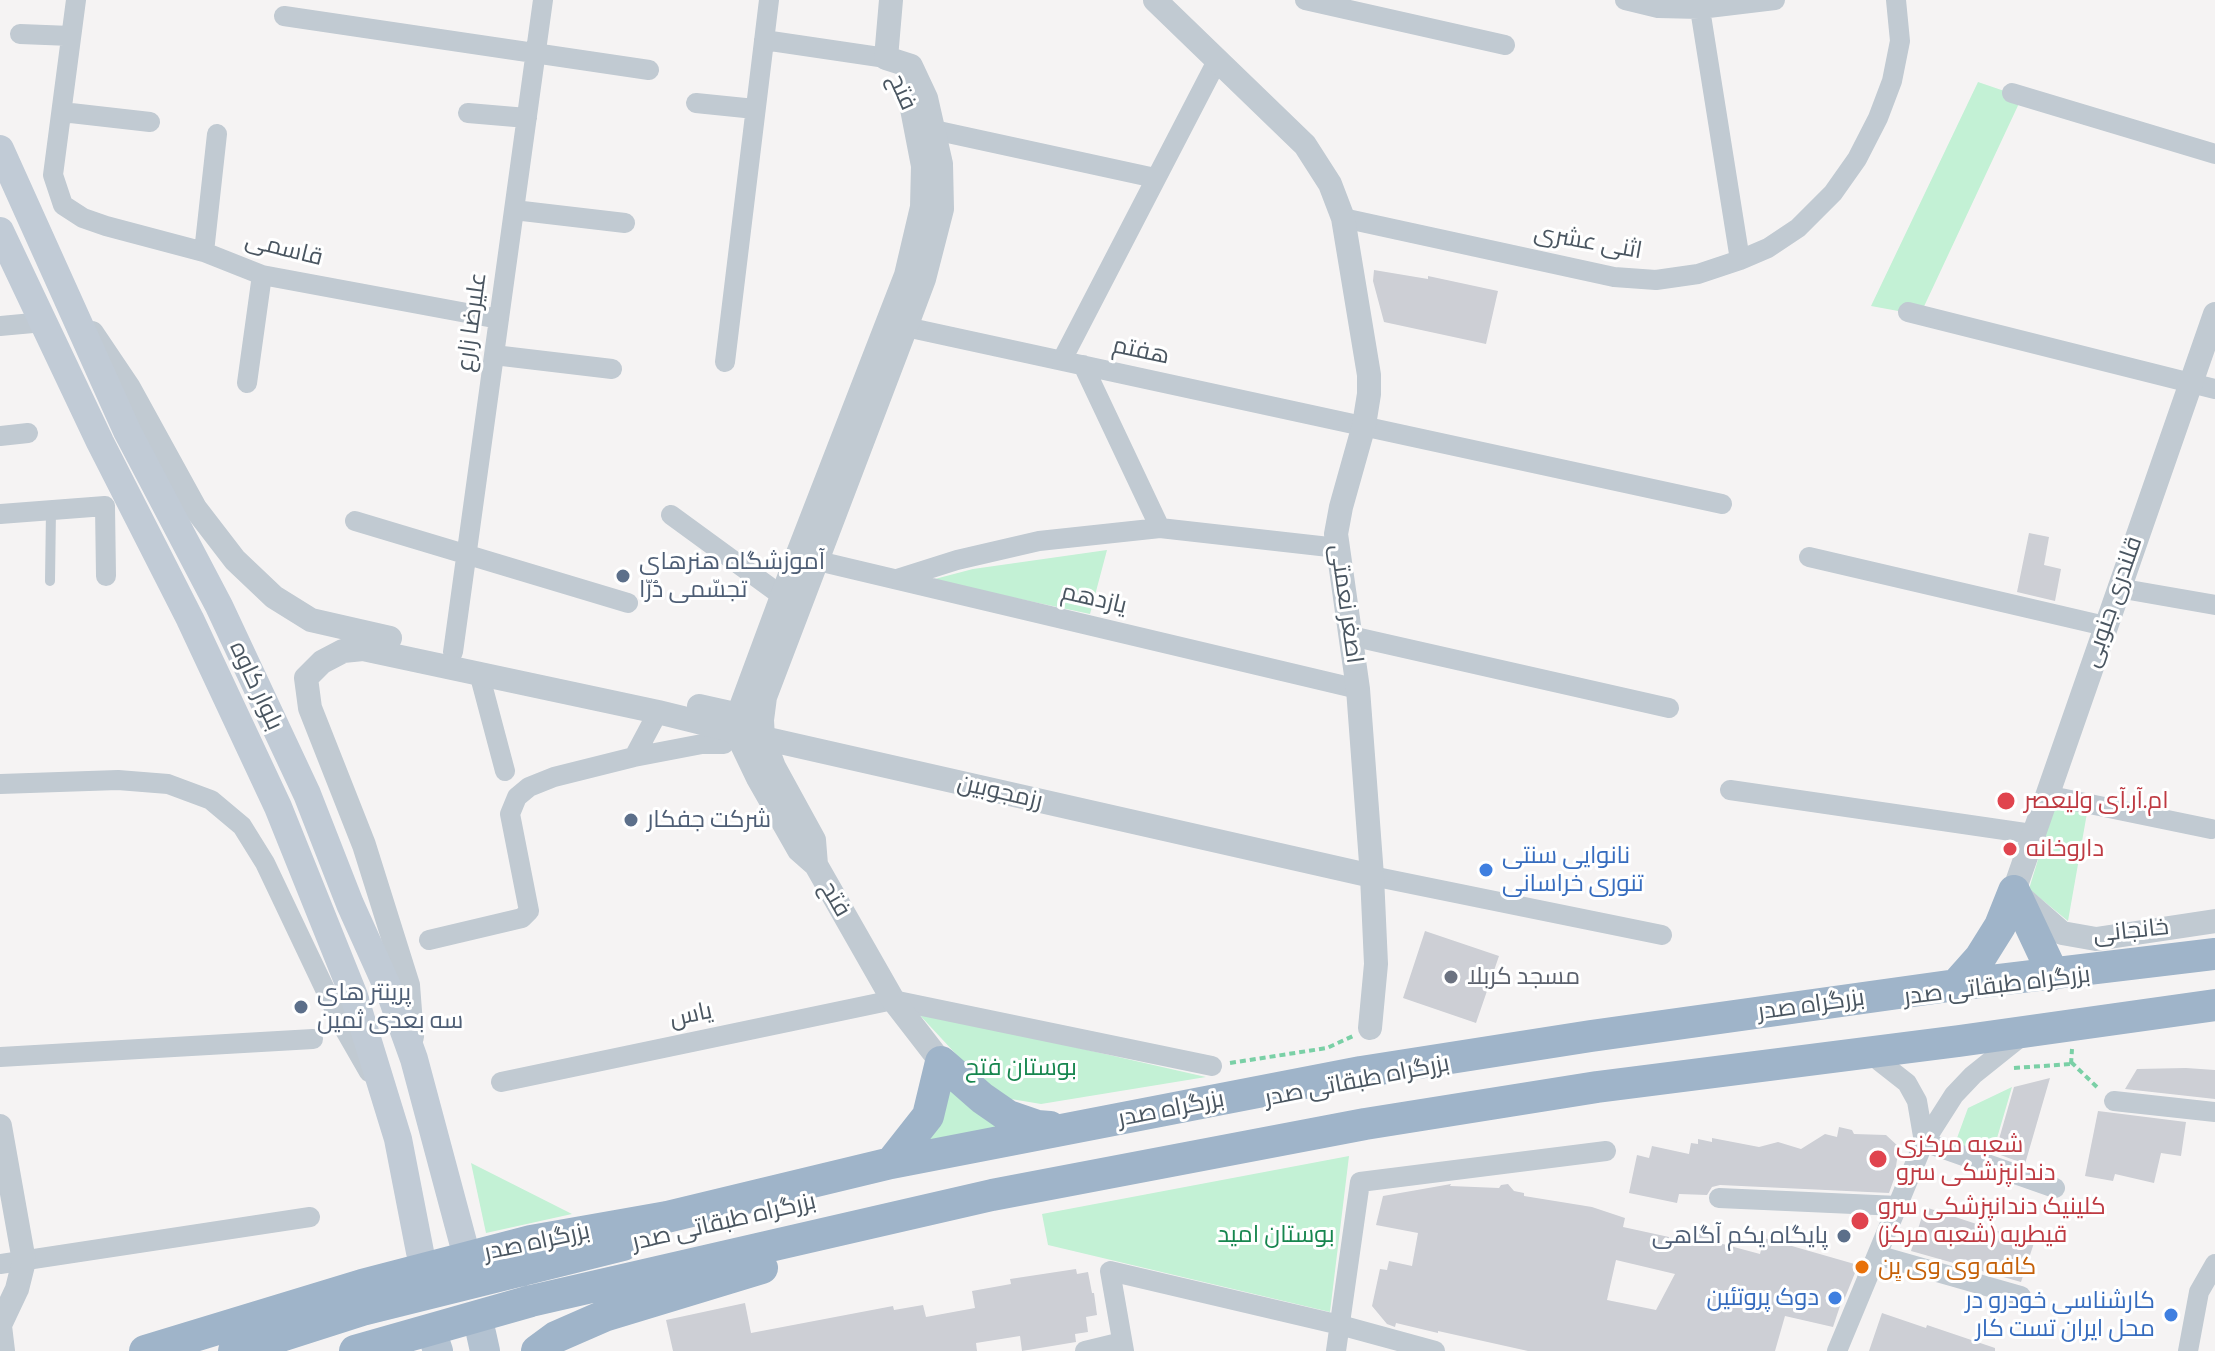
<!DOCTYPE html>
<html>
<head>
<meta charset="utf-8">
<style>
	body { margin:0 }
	canvas { display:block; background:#f5f3f3 }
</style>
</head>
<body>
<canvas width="2215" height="1351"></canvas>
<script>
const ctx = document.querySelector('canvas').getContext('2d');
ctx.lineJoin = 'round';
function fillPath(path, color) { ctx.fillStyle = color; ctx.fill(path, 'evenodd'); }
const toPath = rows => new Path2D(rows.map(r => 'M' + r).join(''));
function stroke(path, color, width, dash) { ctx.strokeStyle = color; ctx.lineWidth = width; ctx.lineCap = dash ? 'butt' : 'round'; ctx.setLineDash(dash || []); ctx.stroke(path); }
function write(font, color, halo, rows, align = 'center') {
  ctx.font = font + ' "PT Sans Narrow",Cairo,sans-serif'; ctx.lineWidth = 6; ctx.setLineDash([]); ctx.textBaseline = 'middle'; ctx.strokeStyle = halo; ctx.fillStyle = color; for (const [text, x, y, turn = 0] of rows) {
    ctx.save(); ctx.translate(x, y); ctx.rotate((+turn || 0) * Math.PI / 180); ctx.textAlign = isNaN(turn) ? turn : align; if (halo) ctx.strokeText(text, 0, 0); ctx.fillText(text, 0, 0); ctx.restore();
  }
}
const green = toPath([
	[1978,82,2022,97,1920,315,1871,306],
	[1107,550,1090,614,931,580,973,569],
	[2055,804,2087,813,2068,921,2029,889],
	[916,1011,1206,1077,1041,1104,1005,1098,979,1079],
	[946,1076,1006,1130,912,1159],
	[2012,1087,1990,1162,1953,1149,1968,1108],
	[1349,1156,1330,1312,1048,1245,1042,1214],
	[471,1163,572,1214,486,1233]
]);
const building = toPath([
	[1374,270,1428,279,1428,276,1498,291,1486,344,1384,322,1373,281],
	[2029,533,2049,537,2044,565,2061,569,2055,601,2017,592],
	[1425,931,1499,956,1476,1023,1403,998],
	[2186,1068,2215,1070,2215,1099,2125,1089,2137,1069],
	[2050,1078,2025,1164,1995,1153,2014,1087],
	[2098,1111,2186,1122,2181,1156,2161,1153,2154,1183,2115,1174,2113,1181,2085,1176],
	[1839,1127,1852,1130,1854,1134,1886,1135,1899,1147,1894,1179,1889,1193,1720,1185,1712,1187,1707,1195,1679,1194,1677,1203,1629,1193,1637,1155,1649,1158,1652,1146,1689,1154,1691,1143,1698,1144,1698,1139,1712,1142,1712,1138,1759,1147,1778,1142,1801,1149,1825,1134,1837,1137],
	[1451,1184,1450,1186,1499,1188,1501,1185,1508,1184,1514,1191,1524,1193,1524,1196,1592,1207,1625,1218,1623,1227,1669,1237,1668,1244,1695,1233,1701,1234,1720,1239,1719,1243,1760,1254,1764,1238,1858,1265,1857,1268,1844,1300,1842,1300,1833,1327,1785,1316,1775,1351,1528,1351,1438,1331,1438,1333,1396,1323,1395,1327,1387,1324,1372,1306,1380,1269,1387,1270,1389,1261,1412,1266,1418,1233,1376,1225,1383,1196],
	[1616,1260,1675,1274,1656,1310,1607,1300],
	[1925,1207,2034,1243,2021,1282,1911,1251],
	[1076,1269,1077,1274,1088,1272,1092,1293,1094,1293,1097,1315,1086,1317,1088,1332,1075,1334,1076,1342,1022,1351,1020,1336,976,1343,977,1351,673,1351,666,1320,745,1303,751,1333,893,1306,894,1310,923,1305,926,1317,975,1308,972,1291,1011,1284,1010,1279],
	[1882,1313,1926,1328,1927,1325,1995,1348,1995,1351,1869,1351]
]);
const path = toPath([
	[2071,1062,2099,1089],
	[1230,1063,1327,1048,1353,1036],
	[2071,1064,2072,1049],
	[2014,1068,2071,1064]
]);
const service = toPath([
	[50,581,51,510]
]);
const minor = toPath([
	[76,0,53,175,63,205,83,218,106,226,204,252,262,275,499,319],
	[1305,0,1505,45],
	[1625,0,1658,8,1700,9,1775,0],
	[1700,9,1740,260],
	[284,16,649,70],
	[20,34,71,36],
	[764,40,886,58],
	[2012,93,2215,154],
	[696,103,755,109],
	[62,112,150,122],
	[468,113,527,118],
	[934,130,1155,178],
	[514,210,625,223],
	[1343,218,1614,277,1656,280,1698,274,1740,260,1768,248,1798,228,1833,193,1857,159,1878,118,1892,81,1900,41,1896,0],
	[204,252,217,134],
	[1908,312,2215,389],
	[0,326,33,323],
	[906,327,1722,504],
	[494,355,612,369],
	[1062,360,1218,59],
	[725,362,769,0],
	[1083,365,1160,528],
	[247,383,262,275],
	[0,436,28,433],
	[0,514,105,506,106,576],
	[671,515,782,596],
	[355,521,628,603],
	[1809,557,2105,626],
	[818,561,1358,689],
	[897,579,957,560,1039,541,1160,528,1338,548],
	[2118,588,2215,605],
	[1351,636,1669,708],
	[453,652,543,0],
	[479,673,505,771],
	[634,757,658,712],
	[0,784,118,780,168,784,211,800,242,826,265,863,342,1025,369,1072],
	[1730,790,2032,834],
	[2046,795,2211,829],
	[1372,876,1662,935],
	[429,940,522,918,529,911,510,814,517,797,529,787,554,777,634,757,702,744,724,744],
	[0,1057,313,1039],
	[1879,1061,1907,1083,1917,1101,1924,1142],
	[501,1082,893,1000,1212,1066],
	[2114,1101,2215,1112],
	[1924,1142,2055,1188],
	[1719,1198,1898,1206],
	[1877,1255,2021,1296],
	[0,1264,310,1217],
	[1085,1351,1122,1342],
	[1124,1351,1110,1271,1340,1325,1435,1351],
	[1336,1351,1360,1182,1606,1151],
	[1837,1351,1924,1142,1954,1095,1973,1075,2018,1039],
	[2188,1351,2199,1292,2215,1264]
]);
const tertiary = toPath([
	[1155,0,1305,145,1330,184,1343,218,1369,375,1369,394,1364,425,1341,507,1336,534,1358,689,1372,876,1376,964,1370,1028],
	[886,58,891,0],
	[2215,314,2014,891,2062,933,2096,939,2215,921],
	[92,333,129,388,195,508,235,560,274,597,311,620,390,638],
	[699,706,762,720],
	[736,730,738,715,797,556,906,275,922,207,923,166,912,109],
	[736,732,758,778,799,850,816,865,893,1000,941,1062],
	[816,865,814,840,774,767,763,738,762,720,765,697,906,327,924,279,942,209,941,164,926,98,911,66,886,58],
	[412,1037,408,985,364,845,310,708,306,678,322,662,343,651,363,649,658,712,763,738,1372,876],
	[0,1126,24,1261,17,1289,0,1325],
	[0,1326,3,1351]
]);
const secondary = toPath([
	[0,149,127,431,219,606,307,794,350,904,391,995,414,1059,463,1242],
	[0,231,100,442,190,619,278,807,354,996,398,1139,420,1252]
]);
const primary = toPath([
	[481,1333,485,1351],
	[436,1345,438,1351]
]);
const trunk = toPath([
	[2014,891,2053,974],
	[1956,985,1980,958,2000,926,2014,891],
	[891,1163,928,1116,941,1062,982,1098,1008,1116,1037,1126,1050,1127],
	[145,1351,362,1285,531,1241,667,1217,891,1163,1361,1072,1591,1036,1956,985,2215,954],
	[234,1351,362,1310,623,1245],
	[355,1351,531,1301,992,1195,1365,1124,1597,1087,1959,1041,2215,1005],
	[537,1351,556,1337,604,1316,762,1268]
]);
const markers = [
	[623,576,8,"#5c6f8a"],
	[2006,801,10,"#e0444e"],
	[631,820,8,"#5c6f8a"],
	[2010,849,8,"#e0444e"],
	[1486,870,8,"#3f7fe0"],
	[1451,977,8,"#6b7280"],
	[301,1007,8,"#5c6f8a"],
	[1878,1159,10,"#e0444e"],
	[1860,1221,10,"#e0444e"],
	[1844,1236,8,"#5c6f8a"],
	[1862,1267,8,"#e8710a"],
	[1835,1298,8,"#3f7fe0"],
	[2171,1315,8,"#3f7fe0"]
];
const streetNames = [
	["فتح",902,92,66],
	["اثنی عشری",1588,242,10],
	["قاسمی",284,249,14],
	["علیرضا زارع",472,322,-82],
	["هفتم",1141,351,12],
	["یازدهم",1094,599,13],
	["قلندری جنوبی",2113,602,-71],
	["اصغر نعمتی",1346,604,82],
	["بلوار کاوه",256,686,65],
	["رزمجوبین",1000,792,13],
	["فتح",835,899,60],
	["خانجانی",2131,931,-6],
	["بزرگراه طبقاتی صدر",1997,986,-7],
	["بزرگراه صدر",1811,1005,-8],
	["یاس",691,1015,-12],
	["بزرگراه طبقاتی صدر",1357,1081,-11],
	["بزرگراه صدر",1171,1109,-11],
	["بزرگراه طبقاتی صدر",724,1222,-13],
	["بزرگراه صدر",537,1242,-12]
];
const serviceNames = [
	["آموزشگاه هنرهای",639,562],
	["تجسّمی دُرّا",639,590],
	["شرکت جفکار",647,820],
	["پرینتر های",317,993],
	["سه بعدی ثمین",317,1021],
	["پایگاه یکم آگاهی",1828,1236,"right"]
];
const healthNames = [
	["ام.آر.آی ولیعصر",2024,801],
	["داروخانه",2026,849],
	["شعبه مرکزی",1896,1145],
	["دندانپزشکی سرو",1896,1173],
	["کلینیک دندانپزشکی سرو",1878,1207],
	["قیطریه (شعبه مرکز)",1878,1235]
];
const shopNames = [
	["نانوایی سنتی",1502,856,"left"],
	["تنوری خراسانی",1502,884,"left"],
	["دوک پروتئین",1819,1298],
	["کارشناسی خودرو در",2155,1301],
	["محل ایران تست کار",2155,1329]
];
const worshipNames = [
	["مسجد کربلا",1467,977]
];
const parkNames = [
	["بوستان فتح",1021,1068],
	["بوستان امید",1276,1235]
];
const foodNames = [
	["کافه وی وی یِن",1878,1267]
];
fillPath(green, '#c3f1d5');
fillPath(building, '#cdcfd5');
stroke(path, '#7ad0a6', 4, [6, 4]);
stroke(service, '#c1cad2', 10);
stroke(minor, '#c1cad2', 20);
stroke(tertiary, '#c1cad2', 24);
stroke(secondary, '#c1cbd6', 28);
stroke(primary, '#b3c2d1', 30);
stroke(trunk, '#9fb4c9', 32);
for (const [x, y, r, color] of markers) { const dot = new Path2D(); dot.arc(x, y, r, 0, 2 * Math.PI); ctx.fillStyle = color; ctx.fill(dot); stroke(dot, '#fff', 3); }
write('24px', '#4a5661', '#fff', streetNames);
write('24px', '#4e5e75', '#fff', serviceNames, 'left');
write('24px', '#be3a42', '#fff', healthNames, 'left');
write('24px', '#366cbe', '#fff', shopNames, 'right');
write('24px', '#5b616d', '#fff', worshipNames, 'left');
write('24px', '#17864f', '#fff', parkNames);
write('24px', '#c56008', '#fff', foodNames, 'left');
</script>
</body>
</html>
